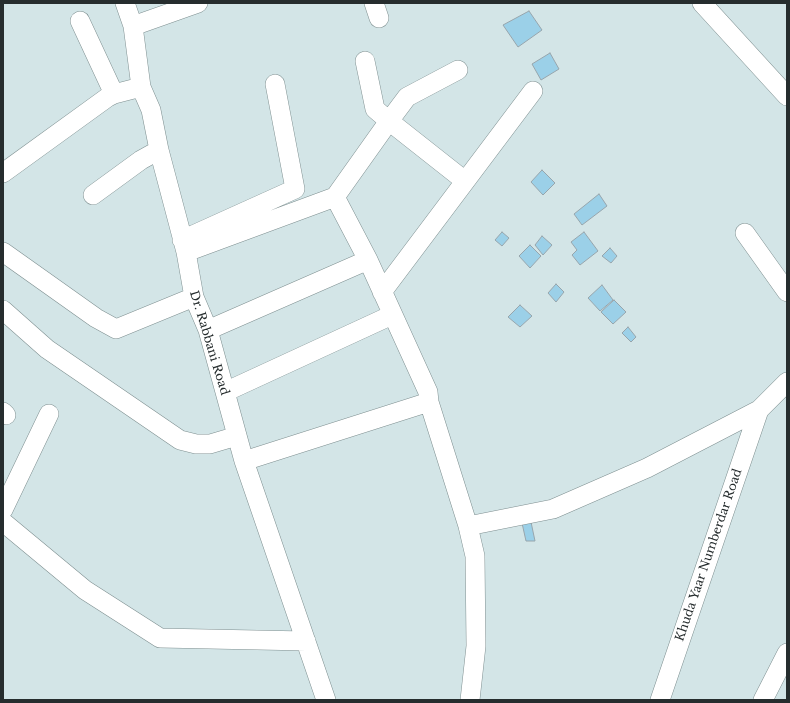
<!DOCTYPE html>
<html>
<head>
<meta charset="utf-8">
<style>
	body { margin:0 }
	#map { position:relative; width:790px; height:703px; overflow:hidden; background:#d3e5e7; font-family:"Libre Baskerville",serif }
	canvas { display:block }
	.frame { position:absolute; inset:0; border:4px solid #262d2e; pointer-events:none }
</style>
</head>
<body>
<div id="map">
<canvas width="790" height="703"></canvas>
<div class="frame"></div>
</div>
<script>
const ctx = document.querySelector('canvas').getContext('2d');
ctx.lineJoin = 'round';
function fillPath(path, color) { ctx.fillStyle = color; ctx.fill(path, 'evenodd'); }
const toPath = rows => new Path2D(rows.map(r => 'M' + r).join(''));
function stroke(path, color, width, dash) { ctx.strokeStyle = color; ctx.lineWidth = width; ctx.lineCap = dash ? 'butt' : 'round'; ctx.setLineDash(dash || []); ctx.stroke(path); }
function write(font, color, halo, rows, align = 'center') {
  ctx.font = font + ' "Libre Baskerville",serif'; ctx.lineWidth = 3; ctx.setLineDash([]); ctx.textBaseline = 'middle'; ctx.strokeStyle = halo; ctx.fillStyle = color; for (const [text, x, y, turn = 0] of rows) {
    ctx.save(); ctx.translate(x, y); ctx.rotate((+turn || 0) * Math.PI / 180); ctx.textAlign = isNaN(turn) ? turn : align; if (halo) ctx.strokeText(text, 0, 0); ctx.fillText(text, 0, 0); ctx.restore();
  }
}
const building = toPath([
	[529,11,542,30,518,47,503,25,529,11],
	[550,53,559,69,541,80,532,64,550,53],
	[542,170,555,183,543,195,531,182,542,170],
	[599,194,607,206,582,225,574,214,599,194],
	[502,232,509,238,502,246,495,240,502,232],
	[584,232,598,251,580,265,572,255,577,250,571,242,584,232],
	[542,236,552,245,543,255,535,245,542,236],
	[530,245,541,256,530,268,519,256,530,245],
	[610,248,617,256,611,263,602,256,610,248],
	[556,284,564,292,556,302,548,293,556,284],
	[602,285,613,300,600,311,588,298,602,285],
	[614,300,626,312,613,324,601,312,614,300],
	[520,305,532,316,520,327,508,317,520,305],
	[628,327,636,337,631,342,622,333,628,327],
	[531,522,535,541,526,541,522,523,531,522]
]);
const minor = toPath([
	[125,3,133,26,141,87,151,110,159,150,186,252,194,297,208,330,244,461,326,700],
	[374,3,379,18],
	[702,3,787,96],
	[80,21,114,94],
	[133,26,198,3],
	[458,70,407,97,389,121,465,181],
	[3,173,108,97,114,94,141,87],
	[93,195,141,160,159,150],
	[335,197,368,260,428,392,429,402,468,526,475,556,476,646,470,700],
	[745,233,787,292],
	[182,240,295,189,275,84],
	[3,252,96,318,116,329,194,297],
	[186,252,335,197,389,121,375,109,365,61],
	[382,292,533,91],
	[3,310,47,349,180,440,196,444,210,444,237,436],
	[208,330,368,260],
	[225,392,392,315],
	[3,412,6,415],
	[244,461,429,402],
	[3,510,49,414],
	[3,522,85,590,160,638,306,641],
	[468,526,553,509,647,468,759,410,787,382],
	[660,700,759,410],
	[763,700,787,653]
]);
const streetNames = [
	["Dr. Rabbani Road",209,343,73],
	["Khuda Yaar Numberdar Road",709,555,-71]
];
fillPath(building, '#9bd0e8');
stroke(building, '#97a5ac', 1);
stroke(minor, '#7e8f90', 20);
stroke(minor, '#fff', 19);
write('12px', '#262d2e', '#fff', streetNames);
</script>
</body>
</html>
